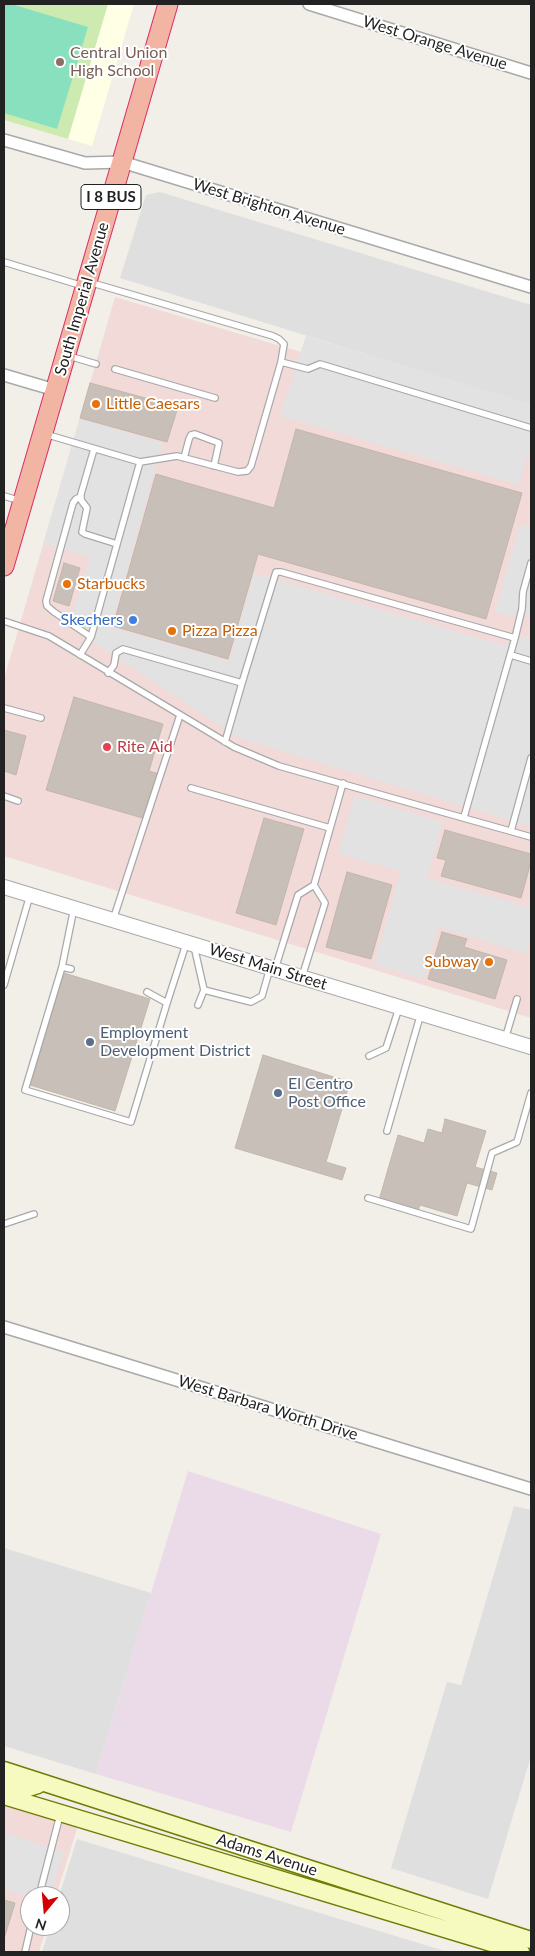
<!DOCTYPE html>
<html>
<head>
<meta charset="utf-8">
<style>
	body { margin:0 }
	#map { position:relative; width:535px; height:1956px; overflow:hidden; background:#f2efe9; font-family:Lato,sans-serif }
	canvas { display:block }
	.frame { position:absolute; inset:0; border:5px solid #222; pointer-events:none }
	.north { position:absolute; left:20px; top:1886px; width:50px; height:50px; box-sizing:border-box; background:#fff; border:1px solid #a7a7a7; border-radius:50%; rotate:197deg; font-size:14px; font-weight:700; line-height:20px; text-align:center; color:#222 }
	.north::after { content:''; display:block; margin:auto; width:18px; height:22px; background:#d40000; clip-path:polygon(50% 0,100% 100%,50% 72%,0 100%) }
</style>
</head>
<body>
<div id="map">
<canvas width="535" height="1956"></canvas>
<div class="frame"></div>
<div class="north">N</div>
</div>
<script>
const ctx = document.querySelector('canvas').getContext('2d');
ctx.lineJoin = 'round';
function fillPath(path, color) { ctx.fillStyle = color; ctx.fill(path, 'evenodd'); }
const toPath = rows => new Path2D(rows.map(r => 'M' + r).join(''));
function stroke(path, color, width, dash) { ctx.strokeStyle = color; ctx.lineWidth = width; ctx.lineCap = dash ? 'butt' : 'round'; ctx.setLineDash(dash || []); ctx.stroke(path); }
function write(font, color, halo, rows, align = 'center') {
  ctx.font = font + ' Lato,sans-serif'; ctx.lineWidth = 4; ctx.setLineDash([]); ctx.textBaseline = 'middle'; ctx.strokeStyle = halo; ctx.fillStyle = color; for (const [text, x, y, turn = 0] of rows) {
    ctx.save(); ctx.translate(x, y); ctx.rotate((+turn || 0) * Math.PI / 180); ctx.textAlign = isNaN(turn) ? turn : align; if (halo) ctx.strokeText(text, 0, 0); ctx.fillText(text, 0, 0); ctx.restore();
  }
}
const residential = toPath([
	[160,192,531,305,531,405,120,278,146,195],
	[514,1506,531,1510,531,1756,488,1899,391,1868,447,1682,461,1685],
	[4,1548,151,1593,96,1774,4,1746],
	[77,1839,448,1952,42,1952,50,1926,60,1926,59,1896]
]);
const commercial = toPath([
	[115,297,301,352,306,336,531,404,531,1018,4,856,4,679],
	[4,1796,80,1819,56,1896,30,1896,30,1926,47,1926,39,1952,4,1952]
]);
const industrial = toPath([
	[188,1471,381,1534,291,1832,96,1774]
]);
const education = toPath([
	[4,4,134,4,92,146,4,120]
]);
const grass = toPath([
	[4,4,108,4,68,139,4,120]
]);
const pitch = toPath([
	[4,4,11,4,88,27,57,129,4,113]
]);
const parking = toPath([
	[306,336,531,404,531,452,528,452,519,485,280,416],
	[80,418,163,443,111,627,229,661,254,573,503,645,525,636,531,638,531,816,529,826,239,738,69,626,90,557,43,544],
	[520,524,531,527,531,614,510,616,495,612],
	[355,796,443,822,427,878,531,908,531,934,526,953,438,927,423,979,374,965,401,871,338,853],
	[4,1833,64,1852,50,1896,30,1896,30,1897,4,1889]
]);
const building = toPath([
	[90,383,178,407,167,442,80,418,90,383],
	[296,429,522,493,486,619,258,554,228,659,113,626,156,474,274,508,296,429],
	[64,563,80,568,69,606,53,601,64,563],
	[74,697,163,724,149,771,159,774,146,819,46,790,74,697],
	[4,730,26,736,16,775,4,771,4,730],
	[264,818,304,829,276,925,236,913,264,818],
	[445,830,531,854,531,862,521,898,441,876,446,860,437,858,445,830],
	[347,872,392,885,371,959,326,947,347,872],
	[442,932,467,939,464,947,507,960,495,999,428,979,442,932],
	[64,973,150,999,115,1111,30,1085,64,973],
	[263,1055,350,1082,326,1162,346,1168,342,1180,235,1148,263,1055],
	[445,1119,486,1131,475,1167,497,1173,492,1190,467,1183,457,1216,420,1205,418,1211,379,1200,398,1135,424,1143,428,1129,442,1133,445,1119],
	[4,1900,15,1903,4,1939,4,1900]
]);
const service = toPath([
	[4,262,83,286],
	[89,282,273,336,279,339,284,344,281,362,251,466,247,471,238,472,177,456,140,462],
	[69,356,96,364],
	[281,362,308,369,320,364,531,428],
	[115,369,215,398],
	[45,434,140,462,91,637,80,655],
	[94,449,81,494,81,500,87,508,82,532,85,534,117,544],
	[184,458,189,439,191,435,195,434,219,443,214,466],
	[4,496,21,501],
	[80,497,76,499,73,503,46,601,47,606,54,612,91,637],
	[4,621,49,636,234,747,279,766,531,837],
	[511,655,531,661],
	[108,673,114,665,116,653,123,649,242,683,276,572,281,572,515,638,522,609,523,592,531,563],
	[4,708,41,718],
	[225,742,242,683],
	[191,788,330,828],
	[4,796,18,801],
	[464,817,515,638],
	[511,831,531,758],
	[314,885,343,783],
	[113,920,180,715],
	[194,946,204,990,198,1005],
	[62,967,25,1090,131,1122,167,1003],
	[71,969,62,967,74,908],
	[275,969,298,895,314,885,325,903,302,977],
	[4,985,30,895],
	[204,990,251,1002,262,996,270,968],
	[147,992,167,1003,186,944],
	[505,1039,517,999],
	[369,1056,386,1048,399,1008],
	[387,1131,421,1013],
	[368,1198,471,1229,492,1153,517,1142,531,1093],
	[4,1224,34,1214],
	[39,1896,60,1815],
	[25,1952,31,1926]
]);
const minor = toPath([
	[309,4,531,73],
	[4,140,85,163,122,162,531,287],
	[4,375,55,390],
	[4,1327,531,1489]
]);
const tertiary = toPath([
	[4,887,531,1047]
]);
const secondary = toPath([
	[4,1770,531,1940],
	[4,1784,28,1788,38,1785],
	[4,1796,521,1952]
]);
const trunk = toPath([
	[4,566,168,4]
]);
const markers = [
	[60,62,5,"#8d6e63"],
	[96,404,5,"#e8710a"],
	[67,584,5,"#e8710a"],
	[133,620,5,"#3f7fe0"],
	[172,631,5,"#e8710a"],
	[107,747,5,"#e0444e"],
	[489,962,5,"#e8710a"],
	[90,1042,5,"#5c6f8a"],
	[278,1093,5,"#5c6f8a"]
];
const shields = [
	[111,197,60]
];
const shieldNames = [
	["I 8 BUS",111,197]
];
const streetNames = [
	["West Orange Avenue",435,43,17],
	["West Brighton Avenue",269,207,17],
	["South Imperial Avenue",82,299,-74],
	["West Main Street",268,967,17],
	["West Barbara Worth Drive",268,1408,17],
	["Adams Avenue",267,1855,18]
];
const educationNames = [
	["Central Union",70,53],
	["High School",70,71]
];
const foodNames = [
	["Little Caesars",106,404],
	["Starbucks",77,584],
	["Pizza Pizza",182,631],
	["Subway",479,962,"right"]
];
const shopNames = [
	["Skechers",123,620]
];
const healthNames = [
	["Rite Aid",117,747]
];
const serviceNames = [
	["Employment",100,1033],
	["Development District",100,1051],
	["El Centro",288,1084],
	["Post Office",288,1102]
];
fillPath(residential, '#e0dfdf');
fillPath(commercial, '#f2dad9');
fillPath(industrial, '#ebdbe8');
fillPath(education, '#ffffe5');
fillPath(grass, '#cdebb0');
fillPath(pitch, '#88e0be');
fillPath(parking, '#e2e2e2');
fillPath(building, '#c7bfb8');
stroke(building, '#c4b6ab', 1);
stroke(service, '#a9a9a9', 8);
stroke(minor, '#a9a9a9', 14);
stroke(tertiary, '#a9a9a9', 16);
stroke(secondary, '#707d05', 19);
stroke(trunk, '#dc2a67', 21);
stroke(service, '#fff', 5.5);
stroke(minor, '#fff', 11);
stroke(tertiary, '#fff', 14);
stroke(secondary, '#f7fabf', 16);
stroke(trunk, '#f2b4a3', 19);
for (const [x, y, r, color] of markers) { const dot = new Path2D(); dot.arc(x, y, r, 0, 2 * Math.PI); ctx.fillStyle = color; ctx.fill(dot); stroke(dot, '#fff', 2); }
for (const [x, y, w] of shields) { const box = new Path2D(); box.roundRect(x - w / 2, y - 12.5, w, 25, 4); ctx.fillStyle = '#fff'; ctx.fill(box); stroke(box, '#222', 1); }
write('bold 15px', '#222', null, shieldNames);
write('16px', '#222', '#fff', streetNames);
write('16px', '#785e54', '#fff', educationNames, 'left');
write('16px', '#c56008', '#fff', foodNames, 'left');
write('16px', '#366cbe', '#fff', shopNames, 'right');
write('16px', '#be3a42', '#fff', healthNames, 'left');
write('16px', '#4e5e75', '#fff', serviceNames, 'left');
</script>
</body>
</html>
